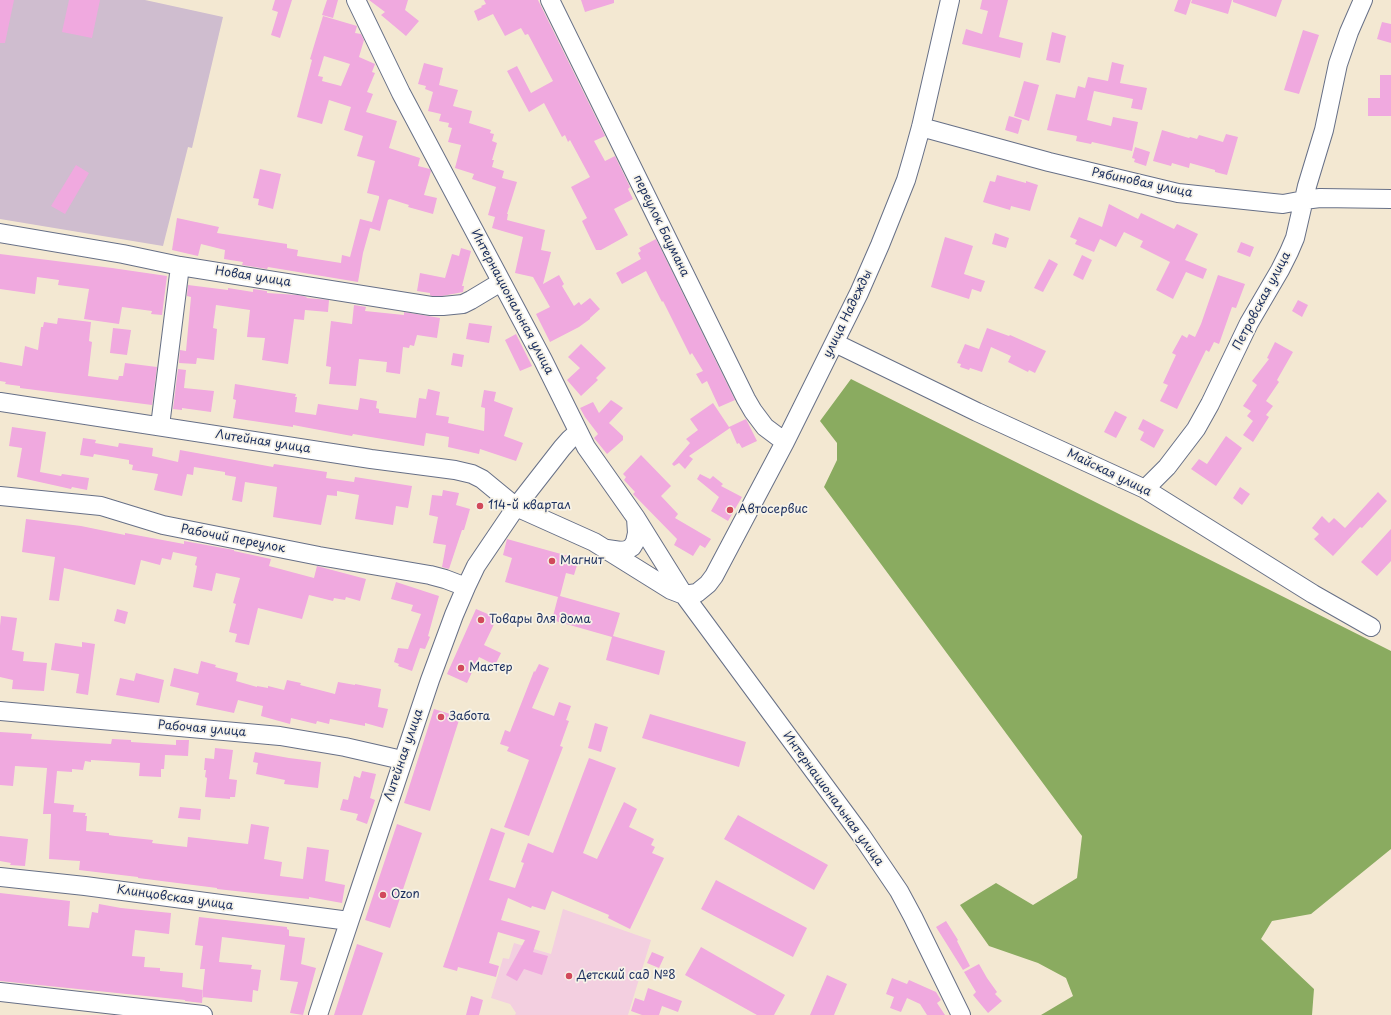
<!DOCTYPE html>
<html>
<head>
<meta charset="utf-8">
<style>
	body { margin:0 }
	canvas { display:block; background:#f3e8d2 }
</style>
</head>
<body>
<canvas width="1391" height="1015"></canvas>
<script>
const ctx = document.querySelector('canvas').getContext('2d');
ctx.lineJoin = 'round';
function fillPath(path, color) { ctx.fillStyle = color; ctx.fill(path, 'evenodd'); }
const toPath = rows => new Path2D(rows.map(r => 'M' + r).join(''));
function stroke(path, color, width, dash) { ctx.strokeStyle = color; ctx.lineWidth = width; ctx.lineCap = dash ? 'butt' : 'round'; ctx.setLineDash(dash || []); ctx.stroke(path); }
function write(font, color, halo, rows, align = 'center') {
  ctx.font = font + ' "Playpen Sans",sans-serif'; ctx.lineWidth = 3.5; ctx.setLineDash([]); ctx.textBaseline = 'middle'; ctx.strokeStyle = halo; ctx.fillStyle = color; for (const [text, x, y, turn = 0] of rows) {
    ctx.save(); ctx.translate(x, y); ctx.rotate((+turn || 0) * Math.PI / 180); ctx.textAlign = isNaN(turn) ? turn : align; if (halo) ctx.strokeText(text, 0, 0); ctx.fillText(text, 0, 0); ctx.restore();
  }
}
const built = toPath([
	[563,909,651,940,628,1015,515,1015,516,1013,510,1004,491,998,503,958,509,959,514,943,551,954]
]);
const industrial = toPath([
	[0,0,145,0,223,17,192,148,188,147,163,246,0,219]
]);
const forest = toPath([
	[851,379,1391,651,1391,849,1311,914,1272,921,1261,939,1314,989,1312,1015,1041,1015,1073,996,1066,978,1038,963,989,946,960,905,996,883,1033,905,1077,878,1082,836,824,487,837,460,837,443,820,421]
]);
const building = toPath([
	[0,0,14,0,5,43,0,43],
	[69,0,100,0,92,38,62,32],
	[275,0,292,0,280,38,271,35,278,12,272,10],
	[327,0,338,0,333,18,322,15],
	[369,0,408,0,405,10,419,21,406,36,381,15,385,12],
	[484,0,538,0,605,136,594,141,605,161,615,156,630,187,628,189,633,199,614,209,628,235,601,250,596,250,582,221,587,218,571,187,590,177,570,140,568,142,565,135,562,137,544,103,529,112,507,71,517,66,531,93,553,81,528,34,525,35,521,28,505,36,493,14,478,21,474,11,482,7,481,6,486,4],
	[581,0,614,0,614,3,585,12],
	[982,0,1008,0,999,37,1023,43,1020,58,962,44,966,29,982,34,988,11,980,9],
	[1178,0,1191,0,1186,15,1174,11],
	[1192,0,1232,0,1228,14,1191,3],
	[1233,0,1282,0,1276,17,1233,2],
	[323,16,357,26,355,33,361,34,364,40,359,57,375,64,372,72,375,73,367,92,373,94,366,112,397,121,389,148,420,158,418,166,430,169,431,171,424,195,437,198,433,214,408,207,409,205,390,199,388,200,380,231,370,228,363,253,358,282,268,267,267,269,242,265,243,262,224,259,225,250,201,244,198,256,172,250,177,218,219,227,217,233,287,244,287,248,298,250,297,256,341,263,342,255,350,257,360,219,372,222,379,198,379,196,367,193,375,161,357,156,363,136,344,130,351,107,329,100,322,124,297,117,312,60,310,59],
	[324,56,350,64,341,86,322,81,323,77,318,76],
	[1382,22,1391,24,1391,43,1377,39],
	[1303,30,1319,35,1299,94,1284,90],
	[1052,32,1066,36,1060,63,1046,60],
	[1112,62,1124,65,1120,83,1147,88,1142,110,1131,108,1133,99,1094,91,1087,120,1111,126,1113,117,1138,122,1132,151,1092,142,1091,144,1076,141,1077,136,1047,130,1056,94,1075,98,1078,86,1085,88,1088,77,1108,81],
	[424,63,443,68,439,85,458,90,453,106,472,111,469,123,491,130,490,133,494,134,492,141,497,143,492,160,494,160,492,167,504,171,502,178,517,182,507,214,508,214,507,220,545,230,541,250,551,252,543,284,559,275,564,284,562,286,574,306,579,302,581,305,590,298,600,309,590,318,590,319,579,327,550,342,536,314,550,307,533,277,515,273,523,237,492,228,495,217,488,215,496,187,472,179,474,174,455,168,461,145,448,142,452,128,448,127,449,123,439,121,441,114,428,111,433,92,425,89,426,86,418,84],
	[1380,75,1391,75,1391,116,1368,116,1368,98,1380,98],
	[1024,81,1039,85,1029,121,1014,116],
	[1009,116,1022,120,1018,134,1005,130],
	[1162,130,1189,138,1190,137,1197,139,1199,135,1223,142,1226,134,1238,137,1227,175,1215,172,1215,170,1190,163,1189,168,1172,163,1171,166,1153,161],
	[1135,147,1150,152,1146,166,1134,162,1135,159,1132,158],
	[76,165,89,173,65,214,51,206],
	[260,169,281,174,273,209,258,205,259,199,253,198],
	[997,175,1026,183,1026,181,1038,185,1030,211,1011,206,1010,210,983,202,990,181,995,182],
	[1109,204,1138,219,1141,213,1174,229,1177,224,1198,234,1185,260,1207,269,1203,279,1186,272,1173,299,1156,290,1170,262,1140,247,1143,241,1124,232,1116,247,1100,239,1094,252,1075,244,1077,240,1070,237,1079,217,1102,227],
	[995,233,1009,238,1006,248,992,244],
	[945,237,973,246,964,274,985,281,981,292,972,289,969,299,931,287],
	[656,239,735,400,719,407,707,381,702,384,696,374,703,371,692,353,690,355,663,301,662,302,646,271,622,284,616,273,641,259,638,253,641,251,639,248],
	[1241,242,1254,247,1250,257,1237,252],
	[461,248,471,251,462,286,464,286,463,292,442,296,432,296,430,295,430,293,417,291,420,273,445,278,452,254,459,256],
	[0,254,112,268,167,276,162,315,151,314,152,311,122,307,119,324,84,319,89,289,58,285,59,280,37,277,35,294,0,289],
	[1082,255,1092,260,1083,280,1073,275],
	[1049,259,1058,264,1043,292,1034,288],
	[1218,275,1245,284,1236,308,1232,307,1219,344,1214,342,1209,352,1206,350,1177,409,1160,401,1168,385,1163,383,1176,355,1172,353,1182,335,1187,338,1189,334,1195,337,1201,324],
	[188,285,228,290,228,288,253,292,253,289,267,291,267,293,298,295,307,297,306,298,329,300,328,312,305,310,304,320,294,319,288,364,262,360,265,338,247,337,250,310,216,305,213,328,217,329,214,360,197,358,196,364,179,363,180,350,186,351,191,297,187,296],
	[1298,300,1308,305,1302,317,1292,311],
	[354,305,366,307,365,311,404,315,404,312,440,318,437,338,417,335,414,346,410,345,409,348,403,347,400,374,386,372,387,362,359,359,356,386,329,384,331,367,326,366,331,321,352,324],
	[58,318,91,322,89,341,92,342,88,376,118,380,119,376,123,376,125,363,157,367,152,405,20,388,20,386,5,384,6,382,0,381,0,362,22,366,25,346,38,350,41,327,43,327,44,322,57,324],
	[469,323,492,326,489,343,466,339],
	[113,328,131,330,127,355,110,353],
	[987,328,1009,336,1010,335,1046,351,1035,373,1029,370,1028,372,1008,362,1011,356,991,347,982,372,970,368,969,370,960,367,961,364,957,363,965,344,979,349],
	[516,334,532,366,520,371,505,340],
	[1275,342,1293,352,1277,380,1279,382,1266,401,1273,406,1266,415,1269,417,1253,442,1243,435,1253,421,1247,416,1251,411,1243,406,1257,385,1252,381,1269,359,1267,358],
	[581,344,606,368,596,378,598,380,581,396,567,380,580,368,568,357],
	[453,353,464,355,462,367,451,365],
	[178,369,186,370,184,388,214,391,211,412,182,408,182,410,173,409],
	[235,384,296,394,295,397,297,397,295,412,316,415,318,404,358,410,360,398,377,401,376,408,379,409,379,413,416,418,419,398,426,399,428,389,440,392,436,415,449,417,448,423,484,431,485,408,481,407,484,390,496,392,494,401,513,408,504,436,523,443,516,461,480,449,479,454,448,447,449,437,426,433,424,446,353,434,352,436,341,434,293,425,293,427,233,418,236,400,233,399],
	[611,400,623,408,609,423,623,436,623,440,607,454,594,438,598,434,585,417,580,408,593,402,599,413],
	[713,403,729,427,746,419,757,441,742,448,739,443,737,444,730,428,689,456,693,459,685,469,679,463,674,466,672,464,690,443,686,439,698,430,690,419],
	[1115,411,1127,417,1116,438,1104,432],
	[1143,419,1164,430,1154,448,1140,440,1144,432,1138,429],
	[12,427,46,432,40,472,61,476,62,474,89,478,87,490,72,487,71,489,17,477,22,448,9,446],
	[1226,436,1242,448,1216,486,1191,469,1199,459,1207,464],
	[83,438,96,440,95,443,118,447,119,443,153,448,152,456,178,462,180,450,273,467,274,464,327,472,326,478,354,482,355,477,412,486,408,508,396,506,393,525,355,519,359,495,337,491,337,496,327,495,321,525,273,517,277,487,245,482,242,502,232,500,236,477,225,475,225,472,194,467,193,475,187,474,182,496,154,490,158,474,132,470,133,465,129,464,129,460,94,454,93,457,80,455],
	[641,455,671,486,661,496,678,514,675,518,711,539,705,548,700,545,693,556,674,545,677,539,633,494,635,492,624,480,626,477,623,474],
	[700,474,710,479,713,476,723,484,721,486,742,497,728,521,711,511,719,497,697,479],
	[1240,487,1250,494,1242,505,1233,498],
	[443,490,459,493,456,505,470,509,464,530,462,530,449,569,442,567,446,545,433,543,438,517,429,515,432,495,442,496],
	[1378,492,1387,501,1362,528,1360,527,1333,556,1314,539,1319,534,1312,528,1322,516,1329,523,1334,518,1345,528],
	[26,519,81,526,125,535,125,533,184,544,184,541,234,550,234,551,271,559,269,566,314,578,317,566,366,579,360,601,346,597,345,600,334,598,333,601,309,595,302,619,258,608,249,645,235,642,237,634,229,632,236,604,233,603,240,578,216,573,212,591,193,587,197,566,195,565,197,557,173,552,171,560,162,558,160,565,141,560,135,585,64,568,59,601,49,600,55,557,22,552],
	[1391,529,1391,561,1377,576,1361,562],
	[507,539,579,559,574,575,566,573,560,596,620,613,613,636,665,651,659,675,606,660,612,637,552,620,558,597,505,582,512,558,503,555],
	[396,582,439,596,428,636,430,637,425,649,420,648,412,671,398,666,399,664,394,662,398,648,408,649,421,614,411,611,413,605,391,599],
	[117,609,128,612,125,624,114,621],
	[476,609,497,618,484,645,501,653,495,665,479,657,467,683,447,674],
	[1,616,17,618,12,650,24,652,23,661,47,663,44,691,12,689,13,680,0,677,0,626],
	[82,642,95,644,88,695,76,693,79,674,51,670,55,643,82,647],
	[201,661,216,665,215,667,238,673,236,681,257,687,257,686,268,688,268,686,284,690,287,680,301,683,300,685,335,694,338,682,355,685,355,684,381,689,378,707,388,709,383,728,365,723,365,726,330,719,329,724,317,721,316,724,291,718,290,724,261,716,263,706,238,700,234,713,196,705,199,693,170,686,174,668,198,674],
	[539,664,549,668,532,708,554,716,559,702,571,706,566,720,569,721,560,746,563,747,529,836,504,827,529,760,507,751,509,747,500,744,505,730,510,732,534,671,535,672],
	[136,673,164,680,159,703,116,695,120,678,134,681],
	[434,709,460,717,430,811,404,803],
	[650,714,746,742,739,767,642,738],
	[595,723,608,727,601,752,588,748],
	[0,732,32,734,31,739,111,744,112,739,131,740,131,742,176,745,176,740,189,740,188,756,165,755,164,769,161,769,161,777,139,776,140,763,91,760,91,762,85,761,83,770,72,769,72,772,57,771,54,803,74,805,73,812,86,813,85,816,87,816,86,831,109,833,109,835,115,836,153,840,152,843,187,847,188,837,248,844,251,824,269,827,264,859,282,862,280,876,303,879,307,847,329,850,325,881,345,885,342,903,309,897,309,899,217,889,217,888,138,878,138,877,79,870,80,861,49,859,51,814,43,814,47,768,15,766,13,786,0,785],
	[215,748,233,750,229,779,237,780,235,797,230,797,230,799,205,797,207,778,205,777,206,770,204,770,205,758,214,759],
	[255,752,289,758,321,762,318,788,284,784,285,780,256,774,258,763,253,762],
	[589,758,616,768,583,853,597,859,624,802,637,809,629,827,654,839,651,845,655,847,652,853,664,858,630,929,608,918,609,915,552,891,545,910,532,906,531,908,508,898,501,920,540,931,533,952,548,956,542,975,524,969,517,981,506,975,525,940,498,932,489,963,499,966,496,977,458,967,457,971,443,967,491,828,505,833,489,880,515,888,524,863,521,862,528,843,553,853],
	[362,771,376,774,370,798,375,800,367,824,356,820,358,814,340,810,343,799,348,800,354,776,360,778],
	[180,807,201,809,200,820,178,818],
	[738,815,828,865,814,890,724,839],
	[397,824,422,833,390,928,365,920],
	[0,836,28,839,25,866,10,865,11,863,0,861],
	[716,880,807,928,793,957,701,909],
	[0,893,70,901,68,926,89,928,92,912,98,913,99,904,121,908,171,913,169,934,135,930,132,956,145,957,144,967,160,968,160,971,183,973,182,987,203,990,202,1003,185,1001,185,1000,0,981],
	[199,917,287,927,287,929,289,930,289,936,305,938,301,964,316,968,303,1015,290,1013,298,982,280,980,285,945,222,937,219,962,252,965,251,969,261,970,258,991,253,990,252,1002,202,997,205,969,200,969,203,946,195,945],
	[946,921,958,940,957,941,970,966,963,970,936,927],
	[357,944,383,953,362,1015,334,1015],
	[701,947,785,995,774,1015,757,1015,685,975],
	[652,952,664,957,659,968,647,963],
	[979,964,987,978,997,992,995,994,1002,1001,988,1013,973,995,976,992,964,972],
	[827,975,847,984,834,1015,810,1015],
	[892,978,907,984,909,980,936,992,941,1000,937,1003,945,1015,927,1015,920,1004,907,998,901,1012,890,1008,894,997,886,994],
	[648,988,682,1001,678,1012,662,1006,659,1015,642,1015,631,1011,635,998,644,1001],
	[471,996,483,1000,479,1015,466,1015]
]);
const minor = toPath([
	[356,0,401,93,543,360,586,447,636,518,684,595,861,835,899,891,913,917,961,1015],
	[550,0,746,399,753,411,765,427,785,442],
	[921,127,1049,162,1178,193,1273,203,1283,204,1304,200,1320,198,1391,199],
	[0,233,123,254,180,266,431,306,443,306,463,304,471,300,501,282],
	[835,343,977,412,1145,489,1313,594,1371,627],
	[0,402,371,459,455,470,472,474,482,479,516,507,594,542,671,590,684,595,697,593,708,584,714,576,785,442,859,293,880,245,906,180,913,156,921,127,950,0],
	[160,426,180,266],
	[1145,489,1167,467,1196,429,1210,404,1249,323,1280,270,1289,252,1295,238,1307,186,1324,130,1338,64,1349,32,1363,0],
	[0,496,101,506,163,525,319,556,430,575,445,579,466,587],
	[607,549,621,551,627,550,632,547,635,542,637,533,636,518],
	[0,711,280,736,345,747,402,760],
	[0,877,85,886,349,921],
	[0,992,203,1015],
	[318,1015,430,680,454,615,466,587,476,566,516,507,562,448,570,439,578,432]
]);
const markers = [
	[480,506,4,"#d1495b"],
	[730,510,4,"#d1495b"],
	[552,561,4,"#d1495b"],
	[481,620,4,"#d1495b"],
	[461,668,4,"#d1495b"],
	[441,717,4,"#d1495b"],
	[383,895,4,"#d1495b"],
	[569,976,4,"#d1495b"]
];
const streetNames = [
	["Рябиновая улица",1142,183,12],
	["переулок Баумана",661,226,64],
	["Новая улица",253,277,9],
	["Петровская улица",1262,301,-62],
	["Интернациональная улица",512,302,62],
	["улица Надежды",848,314,-64],
	["Литейная улица",263,442,9],
	["Майская улица",1109,473,26],
	["Рабочий переулок",233,539,11],
	["Рабочая улица",202,729,5],
	["Литейная улица",404,755,-71],
	["Интернациональная улица",833,799,54],
	["Клинцовская улица",175,898,8]
];
const poiNames = [
	["114-й квартал",488,506],
	["Автосервис",738,510],
	["Магнит",560,561],
	["Товары для дома",489,620],
	["Мастер",469,668],
	["Забота",449,717],
	["Ozon",391,895],
	["Детский сад №8",577,976]
];
fillPath(built, '#f3cfe0');
fillPath(industrial, '#cfbdcf');
fillPath(forest, '#8aab60');
fillPath(building, '#f0a9df');
stroke(minor, '#677087', 20);
stroke(minor, '#fff', 18);
for (const [x, y, r, color] of markers) { const dot = new Path2D(); dot.arc(x, y, r, 0, 2 * Math.PI); ctx.fillStyle = color; ctx.fill(dot); stroke(dot, '#f7f3e8', 1.5); }
write('12px', '#1b2f5e', '#f7f3e8', streetNames);
write('12px', '#1b2f5e', '#f7f3e8', poiNames, 'left');
</script>
</body>
</html>
